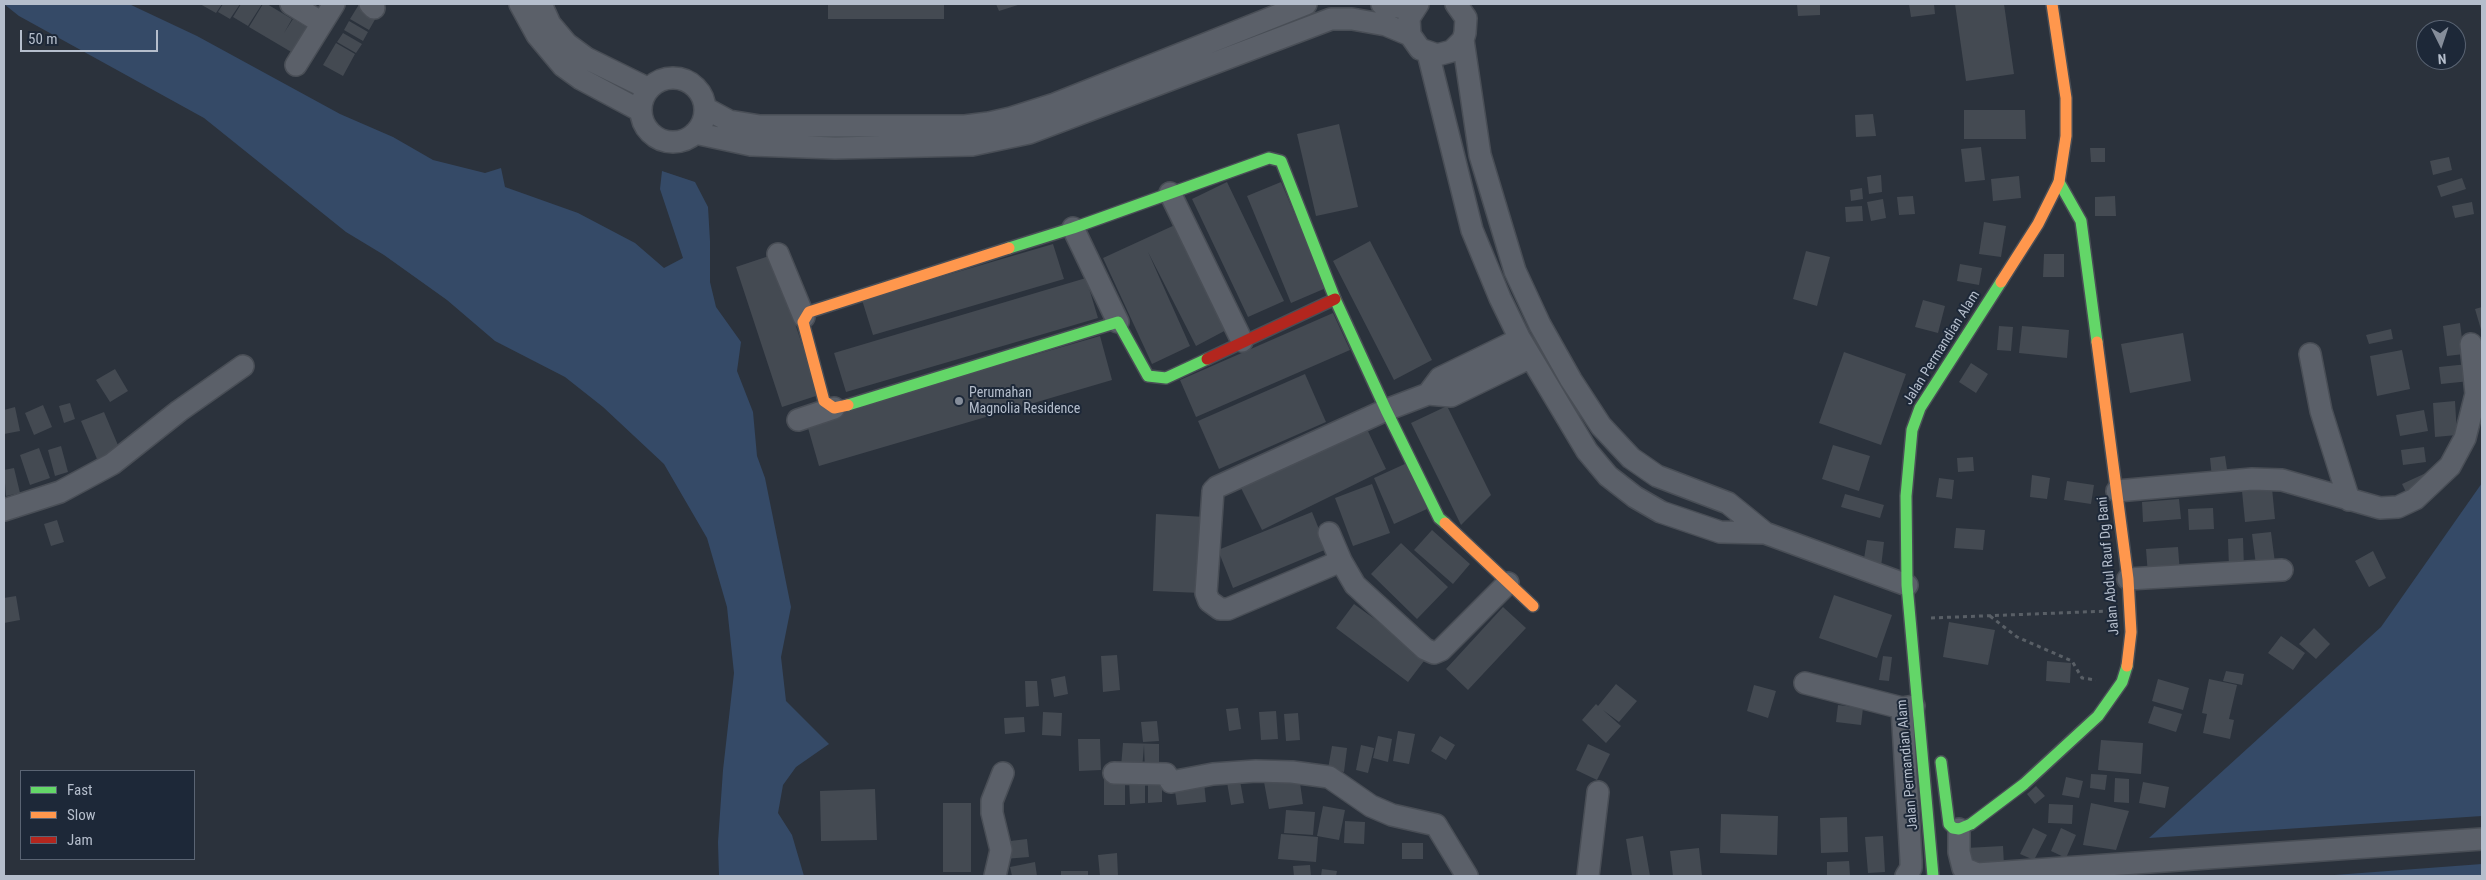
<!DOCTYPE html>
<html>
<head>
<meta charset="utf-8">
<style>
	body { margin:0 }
	#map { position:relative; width:2486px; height:880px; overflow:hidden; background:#2b323c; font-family:"Roboto Condensed",sans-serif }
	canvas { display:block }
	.frame { position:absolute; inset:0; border:5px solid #b5becc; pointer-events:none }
	.legend { position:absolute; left:20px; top:770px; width:175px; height:90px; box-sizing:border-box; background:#1d2838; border:1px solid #5a6473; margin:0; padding:6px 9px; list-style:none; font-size:15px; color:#b5becc }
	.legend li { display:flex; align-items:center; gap:10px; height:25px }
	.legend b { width:25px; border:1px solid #5a6473 }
	.north { position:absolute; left:2416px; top:20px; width:50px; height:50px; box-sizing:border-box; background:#1d2838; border:1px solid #5a6473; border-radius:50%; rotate:176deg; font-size:14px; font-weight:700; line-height:20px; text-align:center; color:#b5becc }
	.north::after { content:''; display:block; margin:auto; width:18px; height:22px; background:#858d9a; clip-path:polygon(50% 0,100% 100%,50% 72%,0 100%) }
	.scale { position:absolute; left:20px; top:30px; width:138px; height:22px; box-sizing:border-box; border:2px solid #b5becc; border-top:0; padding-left:6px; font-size:15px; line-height:18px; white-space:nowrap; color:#b5becc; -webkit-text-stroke:4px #1d2838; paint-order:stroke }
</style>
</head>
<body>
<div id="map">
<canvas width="2486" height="880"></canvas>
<div class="frame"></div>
<ul class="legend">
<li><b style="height:6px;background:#63d668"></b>Fast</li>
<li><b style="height:6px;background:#ff974d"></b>Slow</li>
<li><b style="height:6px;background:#b3261e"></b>Jam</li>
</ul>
<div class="north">N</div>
<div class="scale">50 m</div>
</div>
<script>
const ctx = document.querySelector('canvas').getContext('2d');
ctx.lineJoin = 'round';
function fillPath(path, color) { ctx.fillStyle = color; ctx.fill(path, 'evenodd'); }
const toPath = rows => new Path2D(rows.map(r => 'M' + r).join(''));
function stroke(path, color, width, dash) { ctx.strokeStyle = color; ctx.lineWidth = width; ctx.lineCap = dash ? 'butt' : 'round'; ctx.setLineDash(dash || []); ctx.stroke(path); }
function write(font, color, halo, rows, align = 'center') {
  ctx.font = font + ' "Roboto Condensed",sans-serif'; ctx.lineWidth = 4; ctx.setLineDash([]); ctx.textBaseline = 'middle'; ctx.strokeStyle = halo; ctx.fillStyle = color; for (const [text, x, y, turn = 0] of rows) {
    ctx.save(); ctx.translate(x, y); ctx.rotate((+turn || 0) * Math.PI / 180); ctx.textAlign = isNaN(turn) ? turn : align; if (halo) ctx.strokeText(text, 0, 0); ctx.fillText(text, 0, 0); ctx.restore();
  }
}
const water = toPath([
	[4,4,129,4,197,36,340,114,393,137,433,160,485,173,501,168,505,187,578,213,635,243,664,268,683,258,660,189,662,171,695,182,708,207,710,241,710,282,716,307,741,342,737,371,753,412,757,456,765,478,791,607,781,657,786,701,829,744,796,767,783,785,778,813,792,835,804,876,719,876,718,842,723,770,734,673,727,607,707,538,664,464,603,407,565,377,495,341,447,300,384,255,346,232,204,118,19,16],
	[2482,483,2482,816,2149,838,2381,627],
	[2482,864,2482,876,2321,876]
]);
const building = toPath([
	[200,4,222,4,216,13],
	[223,4,240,4,230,19,218,12],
	[241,4,262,4,248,26,233,17],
	[263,4,267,4,292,19,284,33,293,19,308,28,293,53,249,27],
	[828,4,944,4,944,19,828,19],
	[996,4,1021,4,999,11],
	[1797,4,1820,4,1820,15,1798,16],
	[1909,4,1934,4,1935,14,1911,17],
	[1955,4,2004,4,2014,74,1966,81],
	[358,6,377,16,369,30,350,19],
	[349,21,368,32,363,41,344,30],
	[343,33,362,44,356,53,337,42],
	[336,43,355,54,343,76,323,65],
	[1964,110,2025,110,2026,139,1964,139],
	[1873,114,1876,136,1856,137,1855,115],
	[1339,124,1358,207,1316,216,1297,134],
	[1981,147,1985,180,1965,182,1961,149],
	[2090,148,2105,148,2105,162,2091,162],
	[2449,157,2452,170,2433,175,2430,161],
	[1881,175,1882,192,1869,194,1867,177],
	[2019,176,2021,198,1993,201,1991,179],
	[2462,178,2466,189,2441,197,2437,186],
	[1227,182,1284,301,1248,317,1192,199],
	[1281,182,1326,288,1291,303,1247,196],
	[1862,188,1863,199,1851,201,1850,190],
	[1913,196,1915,214,1899,215,1897,197],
	[2115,196,2116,216,2095,216,2095,197],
	[1883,199,1886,218,1871,221,1867,202],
	[2472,202,2474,214,2455,218,2452,206],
	[1862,206,1863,221,1846,222,1845,207],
	[1984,222,2006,226,2001,257,1979,254],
	[1177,224,1230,328,1196,346,1148,252,1190,346,1152,364,1103,258],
	[1370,241,1432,360,1394,380,1333,261],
	[1053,244,1064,279,873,335,862,300],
	[1806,251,1830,257,1817,306,1793,299],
	[2044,254,2064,254,2064,277,2043,277],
	[772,255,819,395,782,407,736,267],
	[1960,264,1982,268,1979,285,1957,281],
	[1086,278,1098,318,846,392,834,353],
	[1923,300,1945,306,1938,333,1915,327],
	[2482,307,2482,333,2475,309],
	[1333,313,1350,350,1196,417,1180,380],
	[2460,323,2464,354,2447,356,2443,326],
	[1999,326,2013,327,2011,351,1997,350],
	[2022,326,2069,330,2067,358,2019,353],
	[2391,329,2393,339,2369,344,2366,335],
	[2183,333,2191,381,2130,393,2121,344],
	[1100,336,1112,380,819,466,806,421],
	[2402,350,2410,389,2377,396,2370,356],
	[1844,352,1906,374,1881,445,1819,423],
	[1971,363,1988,374,1976,393,1959,382],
	[2468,364,2470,381,2441,384,2439,367],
	[115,369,128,391,110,402,96,380],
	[1305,374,1326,422,1219,469,1198,421],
	[2455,401,2457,435,2435,437,2433,403],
	[70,403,75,419,64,423,59,406],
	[43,405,52,427,34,435,25,413],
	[1447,406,1491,495,1461,525,1411,423],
	[15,407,20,431,4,434,4,410],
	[2424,410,2428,431,2400,436,2396,415],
	[104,412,120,450,97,459,81,421],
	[1365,425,1386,469,1262,530,1240,486],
	[1833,445,1870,456,1859,491,1822,479],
	[61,446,68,472,55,476,48,450],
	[2424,447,2426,462,2403,465,2401,450],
	[39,448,50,478,30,485,20,455],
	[2225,456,2228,476,2212,478,2210,458],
	[1973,457,1974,471,1958,472,1957,458],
	[1407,463,1427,509,1394,524,1374,478],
	[14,468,20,493,6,496,4,470],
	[2426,473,2430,482,2406,492,2402,484],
	[2032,475,2050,478,2047,499,2030,497],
	[1939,478,1954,480,1952,499,1936,497],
	[2067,481,2094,485,2091,504,2064,500],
	[1372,484,1390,533,1353,546,1335,498],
	[2272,488,2275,519,2245,522,2242,491],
	[1845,494,1884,505,1880,518,1841,507],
	[2179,499,2181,519,2143,522,2142,502],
	[2213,508,2214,529,2189,530,2188,509],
	[1312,512,1327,549,1233,588,1218,550],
	[1156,514,1205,517,1201,593,1153,591],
	[57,520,64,542,51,546,44,524],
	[1956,528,1985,530,1983,550,1954,548],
	[1432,530,1470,564,1453,584,1414,550],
	[2271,532,2275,563,2256,565,2252,534],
	[2243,538,2244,568,2229,568,2228,539],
	[1867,540,1884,542,1881,567,1863,565],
	[1401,543,1448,587,1417,619,1371,574],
	[2178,547,2180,573,2148,575,2146,549],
	[2373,551,2386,578,2369,587,2355,561],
	[1834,595,1892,615,1877,658,1819,638],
	[16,596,20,620,4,623,4,598],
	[1354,604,1427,657,1408,682,1336,628],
	[1503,607,1526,628,1468,690,1446,669],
	[1949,622,1995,630,1988,665,1943,657],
	[2314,628,2330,644,2316,659,2299,644],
	[2281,636,2305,653,2293,670,2268,653],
	[1117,655,1120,690,1103,692,1101,656],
	[1883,656,1892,657,1889,681,1879,680],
	[2047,661,2071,663,2070,683,2046,681],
	[2226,671,2244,674,2242,685,2223,681],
	[1065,676,1068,694,1054,697,1051,679],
	[2158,679,2189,688,2183,710,2152,701],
	[2209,679,2237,685,2229,719,2234,720,2230,739,2203,733,2207,714,2202,713],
	[1025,681,1037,681,1039,706,1026,707],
	[1616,684,1637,701,1619,722,1603,710,1621,726,1606,743,1582,720,1596,704,1598,706],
	[1754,685,1776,691,1768,718,1747,711],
	[1838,705,1863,708,1861,725,1836,722],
	[2154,706,2182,714,2176,732,2148,723],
	[1238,708,1241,729,1229,731,1226,709],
	[1276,711,1278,739,1261,740,1259,712],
	[1043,712,1062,713,1061,736,1042,735],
	[1298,713,1300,740,1286,741,1284,714],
	[1024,717,1025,732,1005,734,1004,718],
	[1157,721,1159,741,1143,742,1141,722],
	[1398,731,1415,734,1409,764,1393,761],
	[1378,736,1392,739,1388,762,1373,758],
	[1440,736,1455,745,1446,760,1431,751],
	[1078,739,1100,739,1101,770,1079,771],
	[2101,740,2143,743,2141,774,2098,770],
	[1123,743,1159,744,1159,771,1145,771,1144,745,1142,770,1121,767],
	[1588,744,1610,754,1597,780,1576,770],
	[1361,745,1374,748,1368,773,1356,770],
	[1332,746,1347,748,1344,772,1328,769],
	[2091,774,2107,775,2105,790,2090,788],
	[1239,775,1244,803,1231,805,1226,777],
	[1162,776,1162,802,1148,803,1148,777],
	[1299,776,1303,804,1269,809,1264,782],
	[1129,777,1145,777,1145,803,1130,804],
	[2066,777,2083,781,2079,798,2062,795],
	[2115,778,2129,779,2129,803,2114,802],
	[1104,780,1125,780,1125,805,1104,805],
	[1204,782,1206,802,1177,805,1174,785],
	[2143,782,2169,787,2165,808,2139,803],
	[2036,786,2045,796,2035,804,2027,794],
	[875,789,877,840,821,841,820,791],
	[943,803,971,803,971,872,943,872],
	[2091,803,2129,811,2116,850,2083,845],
	[2049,804,2073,805,2072,824,2048,823],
	[1323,806,1345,810,1339,840,1317,836],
	[1286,810,1315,812,1313,835,1284,833],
	[1721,814,1778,816,1777,855,1720,853],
	[1847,817,1848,852,1821,853,1820,818],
	[1345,821,1365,822,1364,844,1344,843],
	[2033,828,2047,835,2034,860,2020,854],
	[2061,828,2076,835,2066,858,2051,851],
	[1281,834,1318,837,1316,862,1278,859],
	[1643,836,1650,876,1632,876,1626,839],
	[1883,836,1885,872,1868,873,1865,837],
	[1027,839,1029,857,1004,859,1002,842],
	[1402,843,1423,843,1423,859,1402,859],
	[2003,846,2004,865,1967,868,1966,848],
	[1699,848,1702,876,1673,876,1670,851],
	[1117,853,1118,876,1100,876,1098,855],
	[1849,861,1850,875,1827,876,1827,862],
	[1035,862,1037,876,1012,876,1010,867],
	[1310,865,1311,876,1294,876,1293,866],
	[1322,869,1337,871,1336,876,1321,876],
	[1061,871,1088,871,1088,876,1061,876]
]);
const path = toPath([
	[1990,616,2017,637,2072,661,2082,678,2096,680],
	[1931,618,2109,611]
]);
const street = toPath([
	[291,4,322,23],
	[370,4,374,8],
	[520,4,537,35,563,66,581,79,641,111],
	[541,4,550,24,567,44,586,58,649,89],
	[1382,4,1413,10],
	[1418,4,1409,18,1410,35,1420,49,1437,55,1452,51,1463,40,1465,33,1466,18,1456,4],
	[1463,40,1480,155,1515,271,1540,325,1571,380,1601,426,1631,458,1657,476,1728,503,1765,533],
	[1428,53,1472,230,1500,298,1520,339,1587,451,1608,476,1635,497,1661,512,1720,532,1765,533,1907,585],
	[296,65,334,4],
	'641 110a32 32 0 1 1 64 0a32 32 0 1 1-64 0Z',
	[705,108,729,121,760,126,965,126,989,123,1011,118,1055,104,1306,4],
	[695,133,751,145,835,148,972,145,1029,133,1331,19,1352,19,1386,25,1410,35],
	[1170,193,1242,341],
	[1073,228,1118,322],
	[778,254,804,317],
	[2310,354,2321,411,2349,500],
	[1428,394,1440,378,1520,339],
	[798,420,834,408],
	[2117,491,2252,479,2282,480,2380,508,2398,507,2415,499,2450,466,2465,438,2476,394,2471,344],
	[4,510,60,492,112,464,179,411,243,366],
	[1329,533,1341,561,1355,585,1425,649,1434,653,1441,650,1508,583],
	[1341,561,1228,609,1220,609,1209,601,1206,593,1213,491,1217,487,1386,410,1428,394,1451,396,1531,357],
	[2128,579,2282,570],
	[1805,683,1902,708,1914,706],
	[1902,708,1911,860,1911,868,1906,876],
	[1114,773,1166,774,1171,782,1213,774,1256,771,1292,772,1329,777,1371,806,1392,815,1436,825,1467,876],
	[1959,829,1959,852,1963,868,1977,874,2482,839],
	[995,876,1001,850,992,813,992,801,1003,773],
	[1588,876,1598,792]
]);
const fast = toPath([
	[2059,182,2081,221,2097,342],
	[1009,248,1073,228,1269,158,1281,161,1335,299,1386,410,1439,518,1445,523],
	[848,405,1118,322,1148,376,1166,378,1207,359],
	[1941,762,1949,824,1953,828,1959,829,1971,824,2024,784,2098,716,2122,682,2127,666],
	[1933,876,1907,585,1906,496,1912,430,1920,408,2001,282]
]);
const slow = toPath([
	[2001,282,2038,224,2059,182,2066,136,2066,98,2052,4],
	[2097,342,2128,579,2131,632,2127,666],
	[848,405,834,408,824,401,803,322,809,312,1009,248],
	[1445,523,1533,606]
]);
const jam = toPath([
	[1207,359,1335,299]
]);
const markers = [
	[959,401,5,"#858d9a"]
];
const streetNames = [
	["Jalan Permandian Alam",1942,348,-58],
	["Jalan Abdul Rauf Dg Bani",2109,566,-95],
	["Jalan Permandian Alam",1908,765,-95]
];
const poiNames = [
	["Perumahan",969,393],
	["Magnolia Residence",969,409]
];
fillPath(water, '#354a67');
fillPath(building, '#444a52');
stroke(street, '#494e56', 24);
stroke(fast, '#494e56', 14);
stroke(slow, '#494e56', 14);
stroke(jam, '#494e56', 14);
stroke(path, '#595f66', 3, [4, 4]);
stroke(street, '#5b6069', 21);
stroke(fast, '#63d668', 11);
stroke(slow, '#ff974d', 11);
stroke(jam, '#b3261e', 11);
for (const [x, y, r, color] of markers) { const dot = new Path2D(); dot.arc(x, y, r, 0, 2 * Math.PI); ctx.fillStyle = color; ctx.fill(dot); stroke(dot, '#1d2838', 2); }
write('14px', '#b5becc', '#1d2838', streetNames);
write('14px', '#b5becc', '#1d2838', poiNames, 'left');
</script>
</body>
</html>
